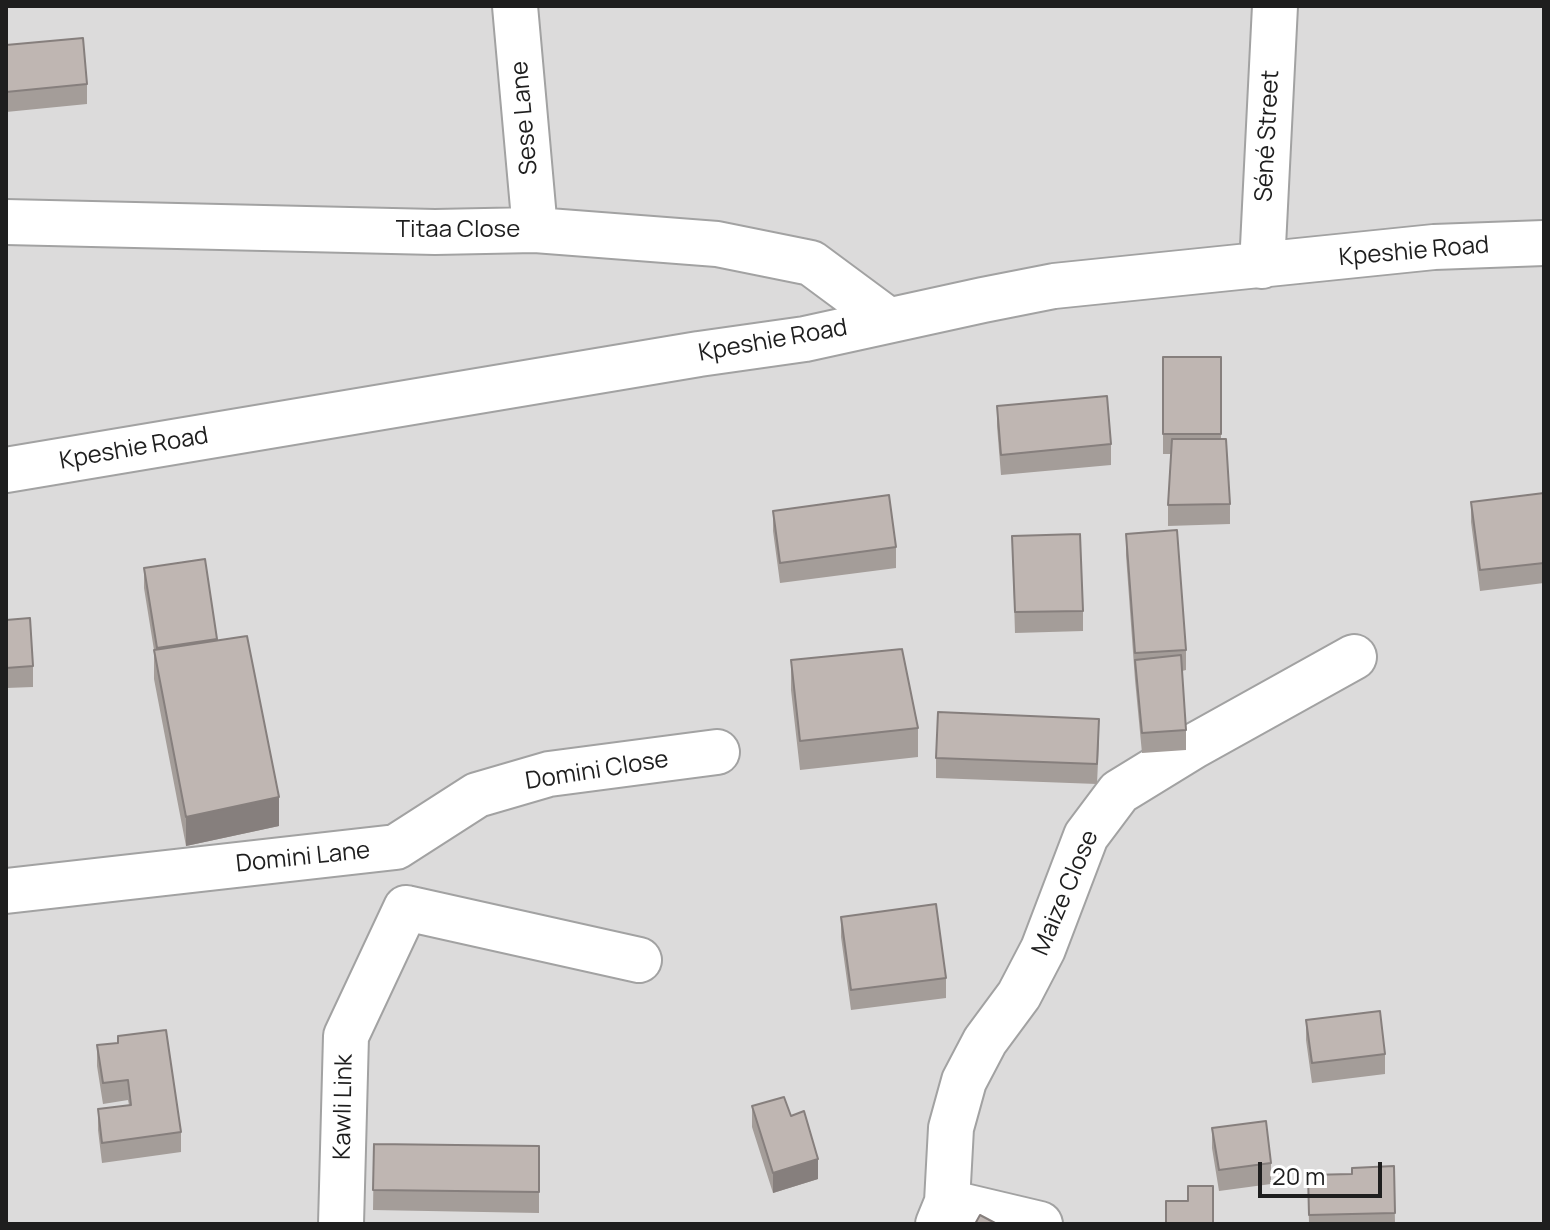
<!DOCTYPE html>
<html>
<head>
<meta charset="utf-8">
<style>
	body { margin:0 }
	#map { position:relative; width:1550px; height:1230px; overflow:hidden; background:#efebe5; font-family:Manrope,sans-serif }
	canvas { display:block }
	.frame { position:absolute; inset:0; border:8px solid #1e1e1e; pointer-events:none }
	.scale { position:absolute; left:1258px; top:1162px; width:124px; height:36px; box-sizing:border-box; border:4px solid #1e1e1e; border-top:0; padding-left:10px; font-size:24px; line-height:28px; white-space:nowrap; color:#1e1e1e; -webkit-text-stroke:6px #fff; paint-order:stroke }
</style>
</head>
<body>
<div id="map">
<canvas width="1550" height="1230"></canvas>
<div class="frame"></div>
<div class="scale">20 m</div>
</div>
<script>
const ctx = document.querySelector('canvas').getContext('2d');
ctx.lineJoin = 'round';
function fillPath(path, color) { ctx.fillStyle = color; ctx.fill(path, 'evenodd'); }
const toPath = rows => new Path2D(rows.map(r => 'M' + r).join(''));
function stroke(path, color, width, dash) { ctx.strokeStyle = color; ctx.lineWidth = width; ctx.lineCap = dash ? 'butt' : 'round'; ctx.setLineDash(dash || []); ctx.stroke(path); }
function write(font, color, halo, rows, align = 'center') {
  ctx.font = font + ' Manrope,sans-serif'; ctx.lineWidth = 8; ctx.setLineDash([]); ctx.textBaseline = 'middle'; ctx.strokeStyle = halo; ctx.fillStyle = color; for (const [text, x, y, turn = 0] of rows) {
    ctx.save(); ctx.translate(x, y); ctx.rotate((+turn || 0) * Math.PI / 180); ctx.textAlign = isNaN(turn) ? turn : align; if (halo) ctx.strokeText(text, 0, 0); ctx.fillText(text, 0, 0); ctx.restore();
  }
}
const residential = toPath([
	[6,6,1544,6,1544,1224,6,1224]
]);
const minor = toPath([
	[515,6,535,230],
	[6,222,435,232,535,230,717,244,811,263,888,320],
	[1262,266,1275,6],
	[6,470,699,354,805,339,983,300,1054,286,1434,247,1544,243],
	[6,891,396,847,477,795,549,774,717,752],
	[406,908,639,960],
	[947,1202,951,1128,964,1081,985,1041,1019,995,1043,949,1086,836,1119,792,1194,746,1354,657],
	[341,1224,346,1036,406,908],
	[938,1224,947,1202,1040,1224]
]);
const wall = toPath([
	[6,45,87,84,87,104,6,112],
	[1163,357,1221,357,1221,439,1230,504,1230,524,1168,526,1168,505,1171,454,1163,454],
	[997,406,1111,444,1111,465,1001,475,997,426],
	[1544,493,1544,583,1480,591,1471,522,1471,502],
	[773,511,896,547,896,568,780,583,773,531],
	[1126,534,1186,650,1186,670,1182,671,1186,730,1186,750,1142,753,1135,680,1126,555],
	[1012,536,1083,611,1083,631,1015,633],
	[205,559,217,641,279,826,186,846,154,679,154,650,144,588,144,568],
	[6,620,33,666,33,687,6,688],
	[791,660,918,728,918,757,800,770,791,690],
	[1099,740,1097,784,936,778,936,758],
	[841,917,946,978,946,998,851,1010,841,937],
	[1306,1020,1385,1054,1385,1074,1312,1083,1306,1040],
	[118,1036,181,1132,181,1152,102,1163,98,1130,98,1109,129,1105,128,1100,103,1104,97,1066,97,1045,118,1043],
	[752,1106,791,1116,818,1179,773,1193,752,1127],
	[1212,1128,1271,1163,1271,1184,1219,1191,1212,1148],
	[374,1144,539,1146,539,1213,373,1210],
	[1394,1166,1395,1224,1309,1224,1308,1175,1352,1174]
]);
const shadedWall = toPath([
	[279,797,279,826,186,846,186,817],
	[818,1159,818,1179,773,1193,773,1173]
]);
const building = toPath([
	[83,38,87,84,6,92,6,45,83,38],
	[1163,357,1221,357,1221,434,1163,434,1163,357],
	[1107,396,1111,444,1001,455,997,406,1107,396],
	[1172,439,1226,439,1230,504,1168,505,1172,439],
	[1544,493,1544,563,1480,570,1471,502,1544,493],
	[889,495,896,547,780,563,773,511,889,495],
	[1177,530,1186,650,1135,653,1126,534,1177,530],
	[1080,534,1083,611,1015,612,1012,536,1080,534],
	[205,559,217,639,157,648,144,568,205,559],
	[30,618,33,666,6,668,6,620,30,618],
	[247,636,279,797,186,817,154,650,247,636],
	[902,649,918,728,800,741,791,660,902,649],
	[1181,655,1186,730,1142,733,1135,660,1181,655],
	[938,712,1099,719,1097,764,936,758,938,712],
	[936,904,946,978,851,990,841,917,936,904],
	[1380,1011,1385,1054,1312,1063,1306,1020,1380,1011],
	[166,1030,181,1132,102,1143,98,1109,131,1105,128,1080,103,1083,97,1045,118,1043,118,1036,166,1030],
	[784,1097,791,1116,804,1111,818,1159,773,1173,752,1106,784,1097],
	[1266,1121,1271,1163,1219,1170,1212,1128,1266,1121],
	[374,1144,539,1146,539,1192,373,1190,374,1144],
	[1394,1166,1395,1213,1309,1215,1308,1175,1352,1174,1352,1168,1394,1166],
	[1188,1186,1213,1186,1213,1224,1166,1224,1166,1201,1188,1201,1188,1186],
	[980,1215,997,1224,975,1224,980,1215]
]);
const streetNames = [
	["Sese Lane",525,118,-95],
	["Séné Street",1268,136,-87],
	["Titaa Close",458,230],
	["Kpeshie Road",1414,252,-5],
	["Kpeshie Road",773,341,-10],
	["Kpeshie Road",134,449,-10],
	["Domini Close",597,771,-9],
	["Domini Lane",303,858,-6],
	["Maize Close",1066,893,-67],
	["Kawli Link",344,1107,-89]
];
fillPath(residential, '#dcdbdb');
stroke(minor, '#a2a2a2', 48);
stroke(minor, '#fff', 44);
fillPath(wall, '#a49d99');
fillPath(shadedWall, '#867f7d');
fillPath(building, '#bfb6b2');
stroke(building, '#867f7d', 2);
write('24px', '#1e1e1e', '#fff', streetNames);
</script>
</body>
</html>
